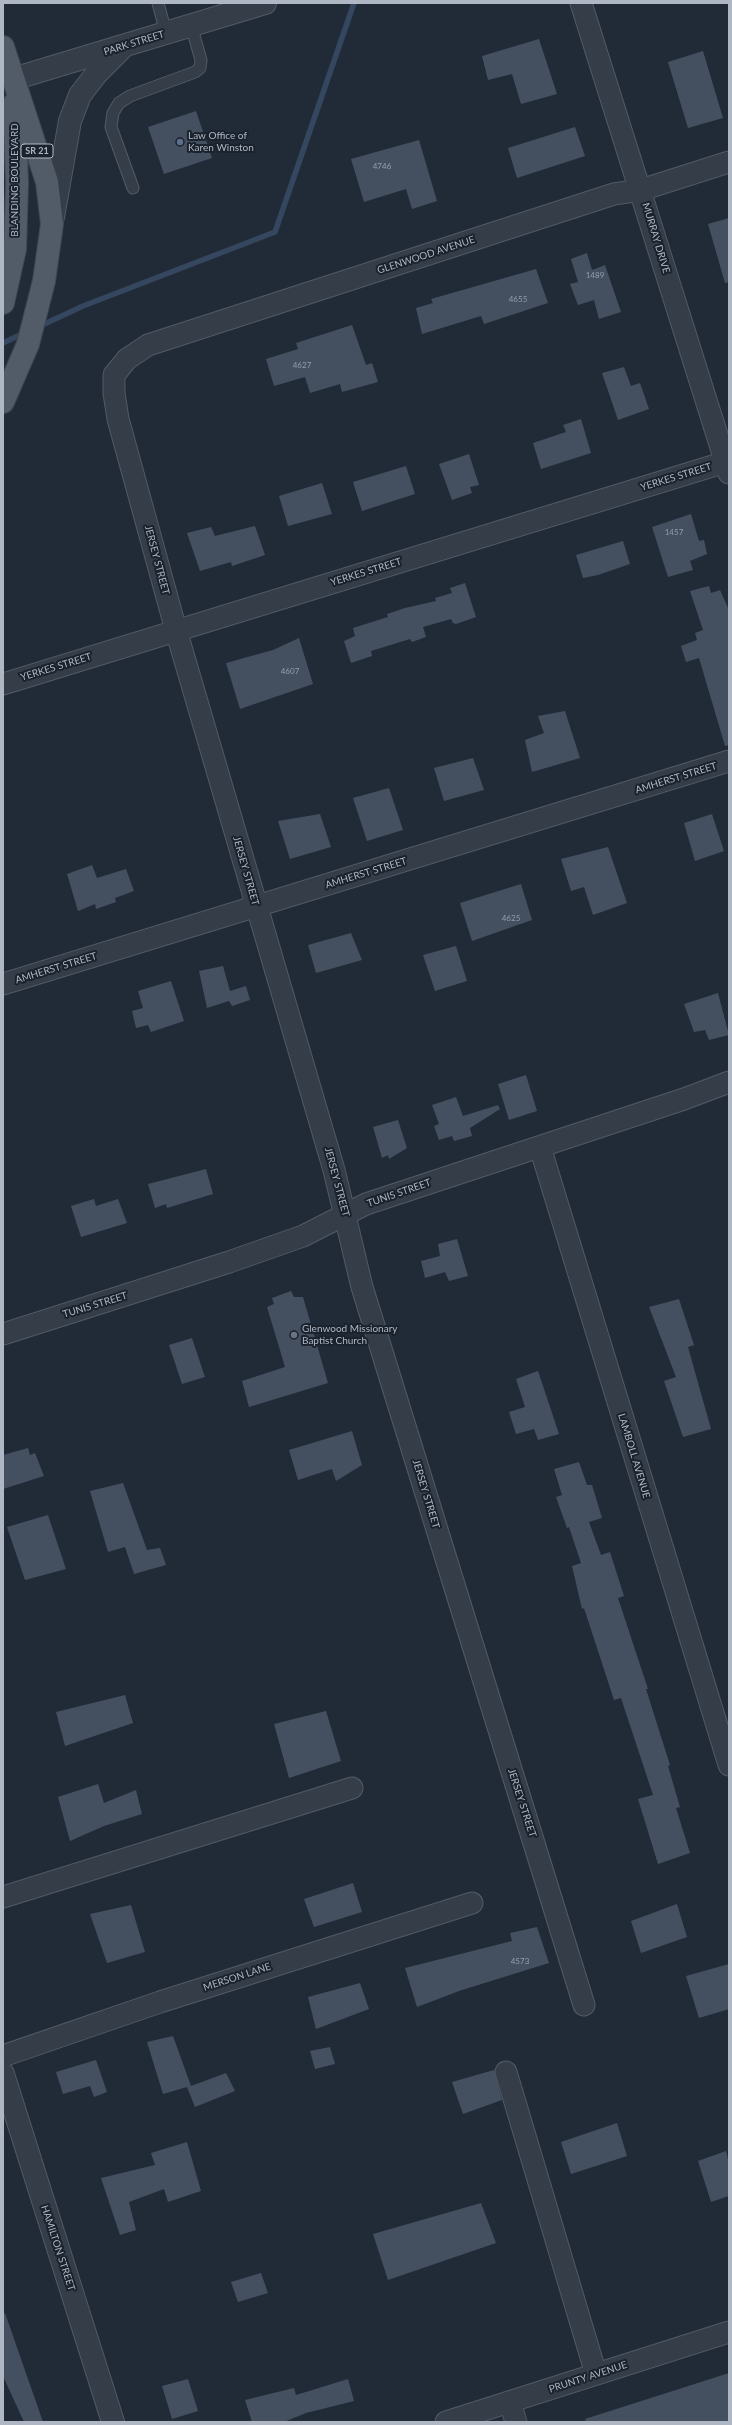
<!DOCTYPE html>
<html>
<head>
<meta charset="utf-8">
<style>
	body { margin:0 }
	#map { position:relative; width:732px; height:2425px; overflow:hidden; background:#212b38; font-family:Lato,sans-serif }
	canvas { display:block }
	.frame { position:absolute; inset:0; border:4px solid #afb7c5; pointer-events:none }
</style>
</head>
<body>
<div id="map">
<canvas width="732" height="2425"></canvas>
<div class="frame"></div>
</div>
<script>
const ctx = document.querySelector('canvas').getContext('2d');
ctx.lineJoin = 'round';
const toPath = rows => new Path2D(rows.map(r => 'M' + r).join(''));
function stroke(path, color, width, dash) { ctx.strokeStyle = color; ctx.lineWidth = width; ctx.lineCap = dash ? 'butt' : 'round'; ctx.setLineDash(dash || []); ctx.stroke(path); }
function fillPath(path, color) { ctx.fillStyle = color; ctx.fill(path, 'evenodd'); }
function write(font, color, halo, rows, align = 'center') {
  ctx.font = font + ' Lato,sans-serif'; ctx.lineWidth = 4; ctx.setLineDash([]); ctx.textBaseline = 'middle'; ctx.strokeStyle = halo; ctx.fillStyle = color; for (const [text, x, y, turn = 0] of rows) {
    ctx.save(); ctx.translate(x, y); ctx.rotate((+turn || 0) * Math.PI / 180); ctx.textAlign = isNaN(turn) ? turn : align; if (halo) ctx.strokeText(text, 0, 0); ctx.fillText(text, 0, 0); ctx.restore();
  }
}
const stream = toPath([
	[38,327,83,306,275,232,354,3],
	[3,343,24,333]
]);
const building = toPath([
	[539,39,557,94,521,104,512,74,488,80,482,56],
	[703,51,723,118,688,128,668,62],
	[196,111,212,158,164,174,148,127],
	[575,127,585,156,517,178,508,148],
	[419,140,437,201,412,209,406,189,364,202,351,159],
	[729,218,729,282,725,283,708,224],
	[587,253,592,270,605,265,621,312,599,319,594,300,578,305,570,284,578,282,571,259],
	[536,269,548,303,484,324,481,316,422,334,416,308,433,303,431,299],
	[352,325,366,365,372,363,378,382,342,392,340,384,310,393,305,377,274,386,266,359,298,349,296,343],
	[624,367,631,386,640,383,649,409,618,420,602,373],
	[581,419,591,453,541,469,533,443,566,432,563,425],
	[469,454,479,485,470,487,472,493,452,500,439,464],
	[406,466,415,494,362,511,353,482],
	[322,483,332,514,288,526,279,496],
	[691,514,699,541,704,540,707,554,690,561,693,570,668,577,652,527],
	[255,526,265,555,232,566,231,562,200,571,187,533,211,527,215,536],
	[623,541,630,564,598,575,583,578,576,555],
	[465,583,476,617,456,624,453,623,451,619,423,627,426,637,412,642,410,639,371,651,372,656,351,663,344,641,355,636,353,628,388,617,387,614,405,608,436,601,435,598,452,593,450,588],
	[709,586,711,593,720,590,729,610,729,745,725,746,699,658,686,662,681,646,697,640,695,633,703,630,690,591],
	[299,638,313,684,240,709,226,663,273,650],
	[565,711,580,758,532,772,525,740,544,733,538,716],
	[473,758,484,790,444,801,434,768],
	[389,788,403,830,367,841,353,798],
	[320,814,331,847,290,859,278,821],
	[712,814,724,851,695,861,684,823],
	[608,847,627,903,593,915,584,887,571,891,561,859],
	[92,865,97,878,126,869,134,891,115,898,116,902,96,909,95,904,78,911,67,874],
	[521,884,532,920,472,941,460,903],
	[351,933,362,960,316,973,308,945],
	[456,946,467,981,435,991,423,955],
	[223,966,230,991,246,986,250,1000,232,1006,229,1001,207,1008,199,971],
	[171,981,184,1021,151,1032,148,1025,136,1028,132,1011,143,1008,138,991],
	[718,993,729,1035,709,1040,705,1030,694,1032,684,1004],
	[526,1075,537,1111,509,1120,498,1084],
	[456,1097,463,1116,498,1105,500,1109,470,1128,472,1136,454,1141,452,1136,439,1140,434,1126,439,1124,432,1105],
	[398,1120,407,1148,389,1159,388,1155,382,1158,373,1127],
	[206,1169,213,1194,167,1208,166,1204,155,1208,148,1184],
	[94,1199,96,1206,118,1199,127,1223,81,1237,71,1206],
	[457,1239,468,1276,449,1281,445,1272,425,1278,421,1261,440,1256,438,1244],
	[291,1291,294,1297,303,1297,328,1383,249,1407,242,1381,285,1367,267,1307,274,1304,272,1298],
	[679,1299,694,1345,688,1347,711,1429,683,1437,664,1381,676,1377,649,1307],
	[192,1338,205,1377,182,1384,169,1345],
	[538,1371,559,1434,538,1440,534,1429,516,1434,509,1412,525,1407,516,1379],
	[352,1431,362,1465,336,1481,332,1469,298,1480,289,1450],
	[28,1448,30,1455,35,1453,44,1476,3,1489,3,1455],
	[579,1462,587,1485,592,1485,602,1518,589,1522,601,1555,610,1552,624,1596,618,1598,648,1689,646,1689,670,1765,668,1766,680,1807,676,1808,690,1853,658,1864,638,1799,653,1795,621,1698,614,1700,584,1608,582,1609,572,1566,581,1563,569,1527,567,1528,556,1497,562,1495,554,1469],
	[123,1483,147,1550,160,1548,166,1565,134,1574,125,1547,108,1552,90,1491],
	[48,1515,66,1569,25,1580,7,1527],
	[125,1695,133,1723,65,1746,56,1712],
	[326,1711,341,1761,289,1778,274,1724],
	[98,1784,104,1803,136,1790,142,1814,104,1826,70,1841,58,1797],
	[353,1883,362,1912,314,1927,304,1899],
	[677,1904,687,1937,641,1953,631,1921],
	[131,1905,145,1952,107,1963,90,1914],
	[537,1927,549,1963,459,1991,417,2007,405,1968,512,1941,510,1933],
	[729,1964,729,2009,699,2018,686,1976],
	[360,1983,369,2009,316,2029,308,1997],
	[173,2036,191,2086,226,2073,235,2091,195,2107,187,2087,163,2094,147,2042],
	[330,2047,335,2064,315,2069,310,2051],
	[96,2060,107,2092,94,2097,90,2086,63,2094,56,2072],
	[494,2070,502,2100,463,2114,452,2082],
	[617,2123,627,2156,571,2174,561,2142],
	[187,2142,201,2191,168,2202,164,2189,129,2202,136,2230,120,2235,101,2178,155,2165,151,2153],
	[726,2151,729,2163,729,2196,711,2202,698,2161],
	[481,2203,496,2243,388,2280,373,2234],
	[261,2273,268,2293,238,2302,231,2282],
	[5,2313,43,2422,24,2422,3,2376,3,2314],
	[729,2373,729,2422,586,2422,585,2419],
	[188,2379,198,2411,172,2419,162,2386],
	[348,2379,354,2401,306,2413,284,2422,252,2422,245,2400,294,2388,296,2395]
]);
const service = toPath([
	[158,3,166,33],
	[133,188,111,127,113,113,119,103,130,96,195,72,200,68,201,60,191,25]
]);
const minor = toPath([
	[581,3,729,473],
	[3,684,729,461],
	[3,984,729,761],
	[540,1147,729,1765],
	[3,1334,229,1262,303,1236,366,1204,684,1099,729,1082],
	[3,1897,352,1788],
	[584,2005,362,1287,334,1170,176,630,118,419,114,393,114,375,127,359,148,345,614,194,641,190,729,162],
	[3,2056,160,2002,472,1903],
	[506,2072,596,2374],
	[510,2402,516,2422],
	[446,2422,729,2332]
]);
const tertiary = toPath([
	[13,79,265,3],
	[53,217,70,121,80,95,97,73,123,47],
	[3,2074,113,2422]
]);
const primary = toPath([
	[3,47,47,182,52,224,44,281,28,344,3,402],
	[3,303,15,249,17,183,14,104]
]);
const markers = [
	[180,142,4,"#5c6f8a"],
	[294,1335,4,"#6b7280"]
];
const numberNames = [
	["4746",382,166],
	["1489",595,275],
	["4655",518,299],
	["4627",302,365],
	["1457",674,532],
	["4607",290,671],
	["4625",511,918],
	["4573",520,1961]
];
const shields = [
	[37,151,32]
];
const shieldNames = [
	["SR 21",37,151]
];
const streetNames = [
	["PARK STREET",134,43,-17],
	["BLANDING BOULEVARD",15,180,-90],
	["MURRAY DRIVE",656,238,73],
	["GLENWOOD AVENUE",426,255,-18],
	["YERKES STREET",676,477,-17],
	["JERSEY STREET",157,560,75],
	["YERKES STREET",366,572,-17],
	["YERKES STREET",56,667,-17],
	["AMHERST STREET",676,778,-17],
	["JERSEY STREET",246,871,74],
	["AMHERST STREET",366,873,-17],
	["AMHERST STREET",56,968,-17],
	["JERSEY STREET",337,1182,75],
	["TUNIS STREET",399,1193,-19],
	["TUNIS STREET",95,1305,-17],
	["LAMBOLL AVENUE",634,1456,73],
	["JERSEY STREET",426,1494,73],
	["JERSEY STREET",522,1803,72],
	["MERSON LANE",237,1977,-18],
	["HAMILTON STREET",58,2248,72],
	["PRUNTY AVENUE",588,2377,-18]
];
const poiNames = [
	["Law Office of",188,136],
	["Karen Winston",188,148],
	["Glenwood Missionary",302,1329],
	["Baptist Church",302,1341]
];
stroke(stream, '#35465f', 5.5);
fillPath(building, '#445060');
stroke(service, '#525a66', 13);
stroke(minor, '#525a66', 23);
stroke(tertiary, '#525a66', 24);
stroke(primary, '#3e4652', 24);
stroke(service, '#343d48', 11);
stroke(minor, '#343d48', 21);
stroke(tertiary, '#343d48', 22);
stroke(primary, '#525c68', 22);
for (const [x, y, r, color] of markers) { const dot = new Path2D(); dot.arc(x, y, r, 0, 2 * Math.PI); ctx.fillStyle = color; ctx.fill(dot); stroke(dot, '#1a222d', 1.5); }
write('8px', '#949dac', null, numberNames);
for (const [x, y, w] of shields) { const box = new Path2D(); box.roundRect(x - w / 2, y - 7, w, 14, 3); ctx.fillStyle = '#1a222d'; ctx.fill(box); stroke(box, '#afb7c5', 1); }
write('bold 9px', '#afb7c5', null, shieldNames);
write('10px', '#afb7c5', '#1a222d', streetNames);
write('10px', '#afb7c5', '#1a222d', poiNames, 'left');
</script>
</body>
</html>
